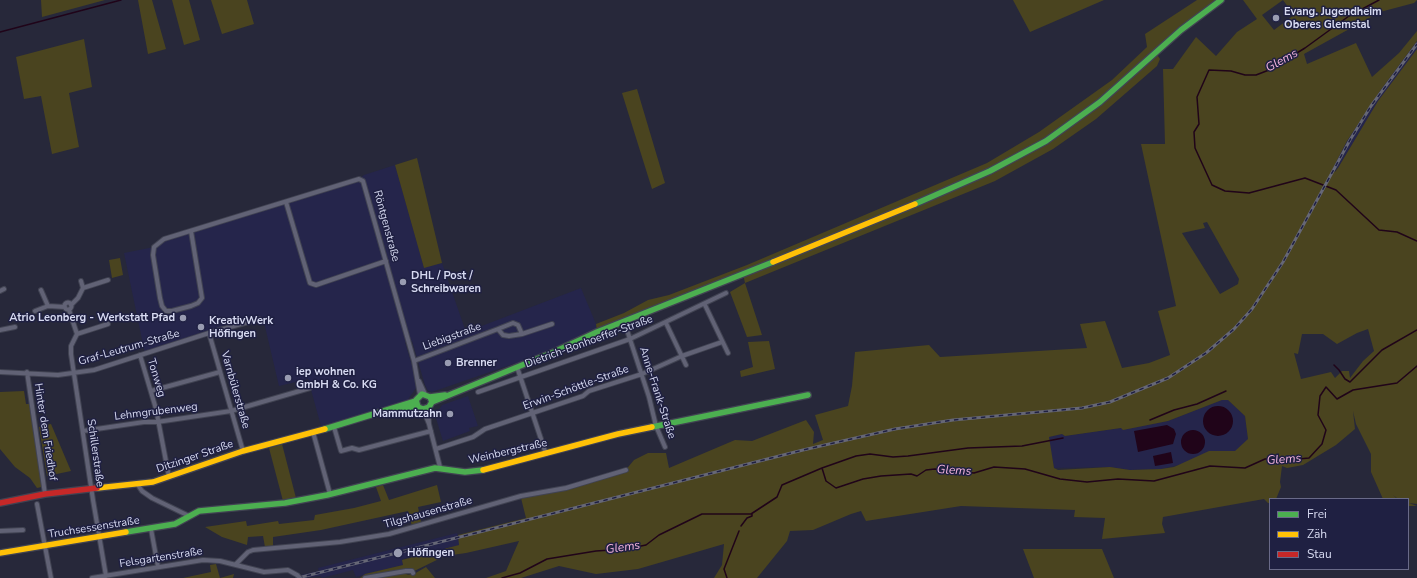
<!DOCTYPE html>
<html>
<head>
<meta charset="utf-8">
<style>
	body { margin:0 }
	#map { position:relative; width:1417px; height:578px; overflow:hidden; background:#27283a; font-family:"Nunito Sans",sans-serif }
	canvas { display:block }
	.legend { position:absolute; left:1269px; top:498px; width:140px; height:72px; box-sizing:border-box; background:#1f2042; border:1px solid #696a88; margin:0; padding:5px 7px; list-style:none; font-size:12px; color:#d7daf1 }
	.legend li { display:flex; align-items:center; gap:8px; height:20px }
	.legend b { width:20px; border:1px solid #696a88 }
</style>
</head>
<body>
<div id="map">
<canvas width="1417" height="578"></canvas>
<ul class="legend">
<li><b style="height:5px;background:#4caf50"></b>Frei</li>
<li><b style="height:5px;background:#ffc107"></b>Zäh</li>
<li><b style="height:5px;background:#c62828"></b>Stau</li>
</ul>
</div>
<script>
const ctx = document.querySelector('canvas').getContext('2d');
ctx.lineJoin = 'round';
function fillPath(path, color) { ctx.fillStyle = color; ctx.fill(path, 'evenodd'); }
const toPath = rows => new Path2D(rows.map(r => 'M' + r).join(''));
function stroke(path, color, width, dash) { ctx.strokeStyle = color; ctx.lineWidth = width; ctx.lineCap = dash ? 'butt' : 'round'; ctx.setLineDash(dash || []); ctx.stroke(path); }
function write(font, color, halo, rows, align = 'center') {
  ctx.font = font + ' "Nunito Sans",sans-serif'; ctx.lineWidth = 3; ctx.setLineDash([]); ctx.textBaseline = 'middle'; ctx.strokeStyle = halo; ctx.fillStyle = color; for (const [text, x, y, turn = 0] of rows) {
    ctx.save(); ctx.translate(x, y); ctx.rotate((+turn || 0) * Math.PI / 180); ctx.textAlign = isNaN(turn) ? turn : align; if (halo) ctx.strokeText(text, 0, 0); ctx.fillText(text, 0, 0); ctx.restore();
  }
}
const built = toPath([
	[1417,41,1417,49,1359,133,1338,168,1333,166,1347,141,1380,91],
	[395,165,424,267,442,263,466,332,581,288,596,324,597,332,517,367,516,363,432,392,428,391,425,385,412,341,405,342,414,372,416,388,409,398,407,401,321,426,308,379,279,386,263,318,145,354,124,253,154,247,164,239,359,179,364,175],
	[1221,348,459,542,460,545,402,559,403,565,356,577,353,570,322,578,320,576,304,578,301,575,319,571,318,568,457,533,458,536],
	[468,396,478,426,469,428,470,431,443,441,435,415,442,405],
	[1222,400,1228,400,1245,416,1248,440,1235,452,1161,469,1130,470,1110,467,1054,468,1048,437,1062,434,1065,436,1121,428,1123,430,1168,421]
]);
const green = toPath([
	[41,0,105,0,42,17],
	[138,0,152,0,166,49,148,54],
	[172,0,189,0,200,40,184,45],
	[211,0,247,0,254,24,222,34],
	[1013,0,1104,0,1030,32],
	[1197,0,1221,0,1156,53,1160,59,1157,66,1096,119,1053,149,995,181,745,283,762,335,747,337,730,292,745,283,743,274,597,332,596,324,624,313,648,300,669,295,747,265,987,163,1039,132,1112,80,1147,47,1145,34],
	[1243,0,1417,0,1414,3,1380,12,1304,54,1307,64,1356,43,1372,77,1399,53,1417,31,1417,41,1380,91,1347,141,1332,170,1335,172,1338,168,1378,101,1417,49,1417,504,1409,503,1417,506,1408,506,1408,499,1398,499,1393,495,1397,499,1383,499,1371,472,1371,454,1356,424,1353,411,1355,429,1336,445,1303,465,1287,468,1282,466,1280,482,1281,487,1276,499,1270,499,1270,503,1268,503,1264,499,1163,517,1162,524,1165,533,1102,539,1105,518,1074,517,1075,510,961,506,866,521,861,511,851,514,813,530,790,531,787,541,757,578,714,578,722,565,724,544,638,569,596,574,559,566,521,578,486,578,506,571,519,541,466,553,445,556,406,575,414,574,426,567,435,578,360,578,365,574,403,565,402,560,459,545,458,535,526,518,521,498,584,485,624,472,634,460,648,453,666,453,669,468,735,440,752,441,806,420,814,432,813,444,823,440,815,415,848,406,852,386,855,352,929,345,940,357,1087,348,1080,324,1105,321,1122,368,1149,363,1170,355,1158,311,1176,306,1141,144,1165,144,1163,69,1173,69,1196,37,1216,56,1237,32,1257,19],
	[1283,0,1294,15,1274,30,1262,15],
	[1207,222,1239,279,1238,284,1220,294,1182,233,1205,228,1203,223],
	[1368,329,1374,351,1363,361,1350,378,1349,371,1342,371,1335,378,1331,372,1301,379,1294,353,1298,354,1302,334,1323,334,1337,344,1357,333],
	[1222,400,1228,400,1245,416,1248,439,1235,451,1209,451,1174,467,1161,469,1130,470,1110,467,1058,470,1054,468,1049,437,1062,434,1065,436,1121,428,1123,430,1168,421],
	[84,39,92,87,69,93,79,147,52,154,41,96,24,99,16,57],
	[637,89,665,183,652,189,622,93],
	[417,158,442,263,424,268,395,165],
	[120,258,123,275,112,278,109,260],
	[769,341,775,369,741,377,740,371,753,367,748,342],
	[24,391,26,404,30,404,46,486,37,488,30,478,15,467,0,449,0,392],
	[51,424,71,471,47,476,39,427],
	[282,444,296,498,283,501,269,448],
	[383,485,389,500,437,485,441,502,418,507,421,522,412,526,408,511,321,530,273,537,273,547,265,547,263,536,248,537,247,545,222,537,205,527,246,521,247,526,278,521,279,524,314,520,315,515,354,508,381,501,376,487],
	[1023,549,1102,549,1114,578,1034,578],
	[216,564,220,578,234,574,233,578,183,578,211,572,210,565]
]);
const water = toPath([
	'1203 421a15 15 0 1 1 30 0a15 15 0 1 1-30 0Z',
	[1167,425,1174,429,1176,434,1173,444,1138,452,1134,431],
	'1181 442a12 12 0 1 1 24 0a12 12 0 1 1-24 0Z',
	[1171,452,1173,463,1155,466,1153,456]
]);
const stream = toPath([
	[1379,0,1349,16,1305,48,1269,70,1256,75,1245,75,1231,71,1209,70,1197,97,1199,124,1194,132,1195,148,1212,185,1225,191,1249,193,1305,178,1336,190,1379,230,1397,232,1417,241],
	[0,32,121,0],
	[1334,365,1339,370,1345,379,1350,382,1382,350,1417,330],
	[1150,420,1174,410,1197,404,1226,391],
	[822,468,856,456,870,454,893,457,908,456,968,448,1022,446,1063,438],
	[741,526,747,518,752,516,752,514],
	[502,578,520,573,547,559,596,551,626,549,646,545,659,535,702,514,751,514,777,497,782,485,822,468,826,481,836,488,863,479,881,476,911,474,917,476,926,470,935,469,974,473,994,467,1025,469,1060,479,1087,482,1118,479,1154,481,1210,466,1245,468,1265,459,1280,458,1288,460,1309,458,1322,444,1326,430,1318,415,1320,396,1326,387,1337,399,1353,390,1397,383,1417,366],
	[727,578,724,569,739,531]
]);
const street = toPath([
	[286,202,310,283,316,285,386,261],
	[191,231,202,298,198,303,191,306,172,311,166,311,162,306,160,298,153,255,154,247,164,239,359,179,363,181,414,361,420,395],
	[81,281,83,288],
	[41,290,48,306],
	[0,291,4,289],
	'64.5 306a3.5 3.5 0 1 1 7 0a3.5 3.5 0 1 1-7 0Z',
	[71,305,78,298,83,288,108,280],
	[705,305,728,353],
	[69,310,77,334,71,346,71,354,93,500,106,576],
	[35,311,48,306,65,307],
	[624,321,649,397,656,426,665,447],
	[666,323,686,365],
	[0,330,15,327],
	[209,333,243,451],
	[77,334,108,324],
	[522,334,552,324],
	[140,355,156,409,169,477],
	[414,361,498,329,503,335,509,336,522,334,518,325,513,323,498,329],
	[517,367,546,454],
	[0,372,58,375,94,370,209,333,259,319],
	[27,372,45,494],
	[419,381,425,394],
	[151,391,220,372],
	[478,392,630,339,726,293],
	[428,408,429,424],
	[423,409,429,424,440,467],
	[334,427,341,451,352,448,359,450,431,431],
	[83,431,144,422,157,422,231,411,310,388],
	[313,432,330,494],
	[436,449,473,437,485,429,583,396,589,391,642,374,682,356,722,342],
	[138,485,142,491,152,498,189,516],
	[37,504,51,578],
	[151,529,158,567],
	[0,531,23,530],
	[236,564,248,552,253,550,340,542,389,534,521,496,566,488,626,470],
	[92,578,203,560,220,561,264,572,288,570,297,575],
	[365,578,406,571,412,571,413,573]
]);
const fast = toPath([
	[915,204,990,171,1046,141,1100,102,1181,30,1221,0],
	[430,397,432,402,429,407,423,409,418,407,416,400,422,394,430,397,445,395],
	[432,402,554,352,597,332,773,262],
	[393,410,398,411,418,406],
	[652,427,808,395],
	[325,429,416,401],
	[126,532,175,524,199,511,285,503,327,495,435,468,465,472,483,470]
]);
const slow = toPath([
	[773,262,915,204],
	[483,470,618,434,652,427],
	[97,488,153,482,243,451,325,429],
	[0,553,126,532]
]);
const jam = toPath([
	[0,503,45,494,97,488]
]);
const rail = toPath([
	[298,578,803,450,895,429,953,420,1082,408,1110,402,1168,378,1206,353,1234,329,1252,309,1283,262,1350,140,1371,106,1417,44]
]);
const streetBridge = toPath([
	[297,575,300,578]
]);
const markers = [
	[1276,18,4,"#999cb1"],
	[403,282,4,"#999cb1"],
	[183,318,4,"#999cb1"],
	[201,327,4,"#999cb1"],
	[448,363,4,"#999cb1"],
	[288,378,4,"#999cb1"],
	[450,414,4,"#999cb1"],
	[398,553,5,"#999cb1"]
];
const poiNames = [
	["Evang. Jugendheim",1284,12],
	["Oberes Glemstal",1284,25],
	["DHL / Post /",411,276],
	["Schreibwaren",411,289],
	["Atrio Leonberg - Werkstatt Pfad",175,318,"right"],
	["KreativWerk",209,321],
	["Höfingen",209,334],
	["Brenner",456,363],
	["iep wohnen",296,372],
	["GmbH & Co. KG",296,385],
	["Mammutzahn",442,414,"right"],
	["Höfingen",407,553]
];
const streetNames = [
	["Röntgenstraße",386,226,75],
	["Liebigstraße",452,337,-20],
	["Dietrich-Bonhoeffer-Straße",589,342,-20],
	["Graf-Leutrum-Straße",129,348,-16],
	["Tonweg",156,378,73],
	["Erwin-Schöttle-Straße",576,388,-20],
	["Varnbülerstraße",235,390,74],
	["Anne-Frank-Straße",657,393,72],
	["Lehmgrubenweg",156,412,-7],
	["Hinter dem Friedhof",45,432,81],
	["Weinbergstraße",508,452,-13],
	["Schillerstraße",95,453,82],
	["Ditzinger Straße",195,457,-19],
	["Tilgshausenstraße",428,513,-16],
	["Truchsessenstraße",94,528,-9],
	["Felsgartenstraße",161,558,-9]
];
const waterNames = [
	["Glems",1282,61,-29],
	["Glems",1284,460,-4],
	["Glems",954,471,3],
	["Glems",623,548,-8]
];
fillPath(built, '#25254b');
fillPath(green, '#4a441f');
fillPath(water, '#200419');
stroke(stream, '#200419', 1.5);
stroke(street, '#414352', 6);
stroke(fast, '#414352', 8);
stroke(slow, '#414352', 8);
stroke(jam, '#414352', 8);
stroke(street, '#616275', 4);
stroke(fast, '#4caf50', 5.5);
stroke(slow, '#ffc107', 5.5);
stroke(jam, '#c62828', 5.5);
stroke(rail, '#666776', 3);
stroke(rail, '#1f2042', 1.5, [4.5]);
stroke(streetBridge, '#414352', 6, []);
stroke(streetBridge, '#616275', 4);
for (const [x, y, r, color] of markers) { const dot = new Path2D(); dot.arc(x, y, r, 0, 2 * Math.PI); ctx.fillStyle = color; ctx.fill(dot); stroke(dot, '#1f2042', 1.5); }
write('bold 11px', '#d7daf1', '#1f2042', poiNames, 'left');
write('11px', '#d7daf1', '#1f2042', streetNames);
write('italic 12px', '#f5b5dd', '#1f2042', waterNames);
</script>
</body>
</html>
